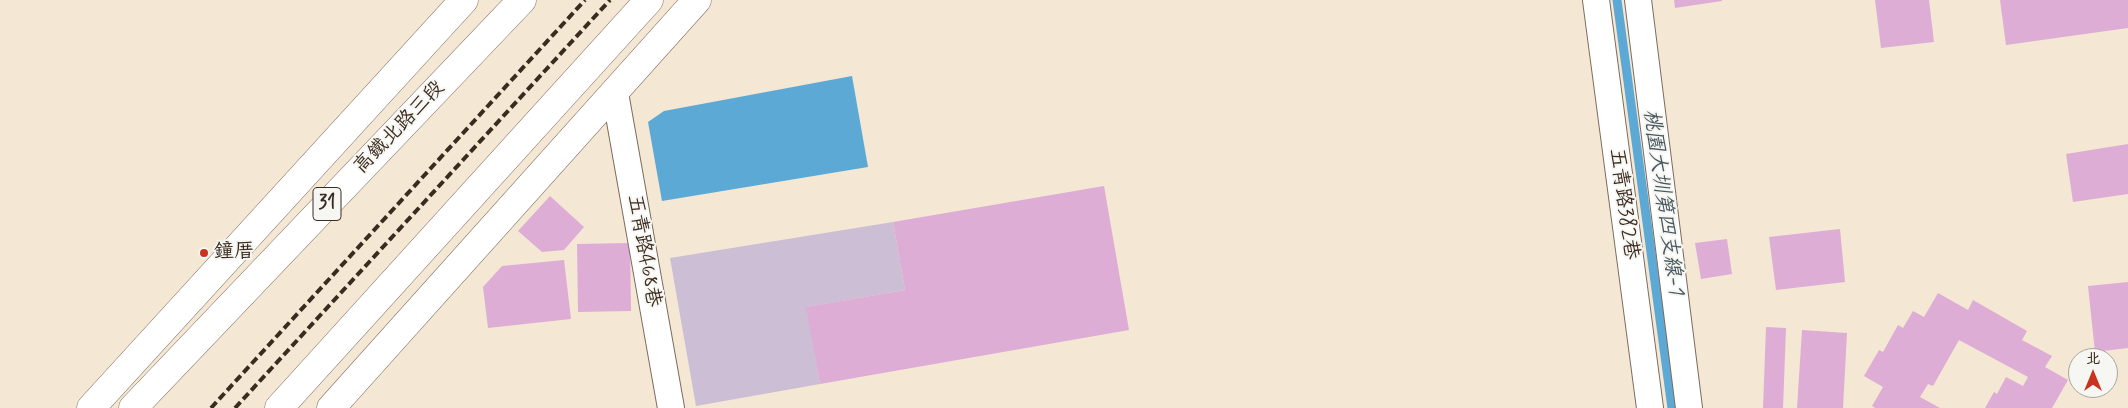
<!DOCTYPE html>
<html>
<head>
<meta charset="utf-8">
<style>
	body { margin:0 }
	#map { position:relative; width:2128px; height:408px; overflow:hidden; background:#f4e7d4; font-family:Mynerve,"LXGW WenKai TC",sans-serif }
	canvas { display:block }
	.north { position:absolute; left:2068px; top:348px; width:50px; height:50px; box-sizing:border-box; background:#f6f6f2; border:1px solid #aba49d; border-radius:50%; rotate:0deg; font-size:14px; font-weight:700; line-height:20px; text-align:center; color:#3b2a1e }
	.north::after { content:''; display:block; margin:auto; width:18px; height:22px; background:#c8321e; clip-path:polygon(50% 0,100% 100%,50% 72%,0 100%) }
</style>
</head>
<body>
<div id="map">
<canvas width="2128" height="408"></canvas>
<div class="north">北</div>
</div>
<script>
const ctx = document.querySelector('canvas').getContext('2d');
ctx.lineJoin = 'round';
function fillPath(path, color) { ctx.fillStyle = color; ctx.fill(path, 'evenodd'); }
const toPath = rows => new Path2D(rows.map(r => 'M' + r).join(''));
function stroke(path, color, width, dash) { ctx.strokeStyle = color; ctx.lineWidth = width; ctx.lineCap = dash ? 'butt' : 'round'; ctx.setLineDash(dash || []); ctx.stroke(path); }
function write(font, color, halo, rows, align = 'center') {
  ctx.font = font + ' Mynerve,"LXGW WenKai TC",sans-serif'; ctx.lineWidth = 4; ctx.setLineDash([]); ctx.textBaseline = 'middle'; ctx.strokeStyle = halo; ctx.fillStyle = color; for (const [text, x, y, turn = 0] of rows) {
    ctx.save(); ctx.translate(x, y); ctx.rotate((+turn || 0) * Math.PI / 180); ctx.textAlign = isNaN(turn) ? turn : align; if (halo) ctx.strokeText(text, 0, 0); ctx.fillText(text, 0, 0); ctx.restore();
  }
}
const industrial = toPath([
	[893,222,905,290,807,307,820,384,696,406,670,258]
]);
const water = toPath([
	[852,76,868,167,662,201,648,122,664,111]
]);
const stream = toPath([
	[1617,0,1672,408]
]);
const building = toPath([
	[1674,0,1722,0,1722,1,1675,8],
	[1875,0,1929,0,1934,42,1881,48],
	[2000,0,2128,0,2128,28,2006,45],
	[2128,144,2128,194,2073,202,2066,154],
	[1104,186,1129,330,820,384,806,307,905,290,893,222],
	[550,196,584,227,564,250,542,252,518,231],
	[1840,229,1845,282,1776,290,1769,237],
	[1727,239,1732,274,1701,279,1695,243],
	[630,243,631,311,578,312,577,244],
	[564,260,571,319,488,328,483,287,502,266],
	[2128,282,2128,348,2095,352,2088,286],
	[1938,293,1968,310,1973,300,2027,331,2022,340,2052,356,2045,367,2068,380,2052,408,1985,408,1994,392,1997,394,2006,377,2023,386,2028,377,1959,340,1933,386,1928,384,1920,397,1940,408,1875,408,1872,406,1883,387,1864,376,1879,350,1883,352,1898,325,1903,328,1913,311,1924,317],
	[1766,327,1786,328,1783,408,1763,408],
	[1802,330,1847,333,1843,408,1797,408]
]);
const street = toPath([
	[1596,0,1650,408],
	[1638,0,1689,408],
	[615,93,671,408]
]);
const primary = toPath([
	[91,408,464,0],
	[133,408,522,0],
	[279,408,649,0],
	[331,408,697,0]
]);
const rail = toPath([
	[211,408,585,0],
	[235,408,610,0]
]);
const markers = [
	[204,253,5,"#c8321e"]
];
const shields = [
	[327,204,28]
];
const shieldNames = [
	["31",327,204]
];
const streetNames = [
	["高鐵北路三段",400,128,-46],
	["五青路382巷",1623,204,82],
	["五青路468巷",643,251,80]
];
const poiNames = [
	["鐘厝",214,253]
];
const waterNames = [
	["桃園大圳第四支線-1",1662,202,82]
];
fillPath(industrial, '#ccbed4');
fillPath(water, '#5ca9d5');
stroke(stream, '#5ca9d5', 9);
fillPath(building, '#ddadd6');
stroke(street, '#7c6c5e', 28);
stroke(primary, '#7c6c5e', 29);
stroke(street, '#fff', 26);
stroke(primary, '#fff', 28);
stroke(rail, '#3b2a1e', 4, [8, 4]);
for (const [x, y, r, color] of markers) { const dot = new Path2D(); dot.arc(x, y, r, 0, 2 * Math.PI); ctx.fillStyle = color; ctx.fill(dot); stroke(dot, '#f6f6f2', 2); }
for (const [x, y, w] of shields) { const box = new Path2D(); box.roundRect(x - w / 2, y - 16.5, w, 33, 4); ctx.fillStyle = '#f6f6f2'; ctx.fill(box); stroke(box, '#3b2a1e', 1); }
write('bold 19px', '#3b2a1e', null, shieldNames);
write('20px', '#3b2a1e', '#f6f6f2', streetNames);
write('20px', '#3b2a1e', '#f6f6f2', poiNames, 'left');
write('italic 21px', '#47565e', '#f6f6f2', waterNames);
</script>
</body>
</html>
